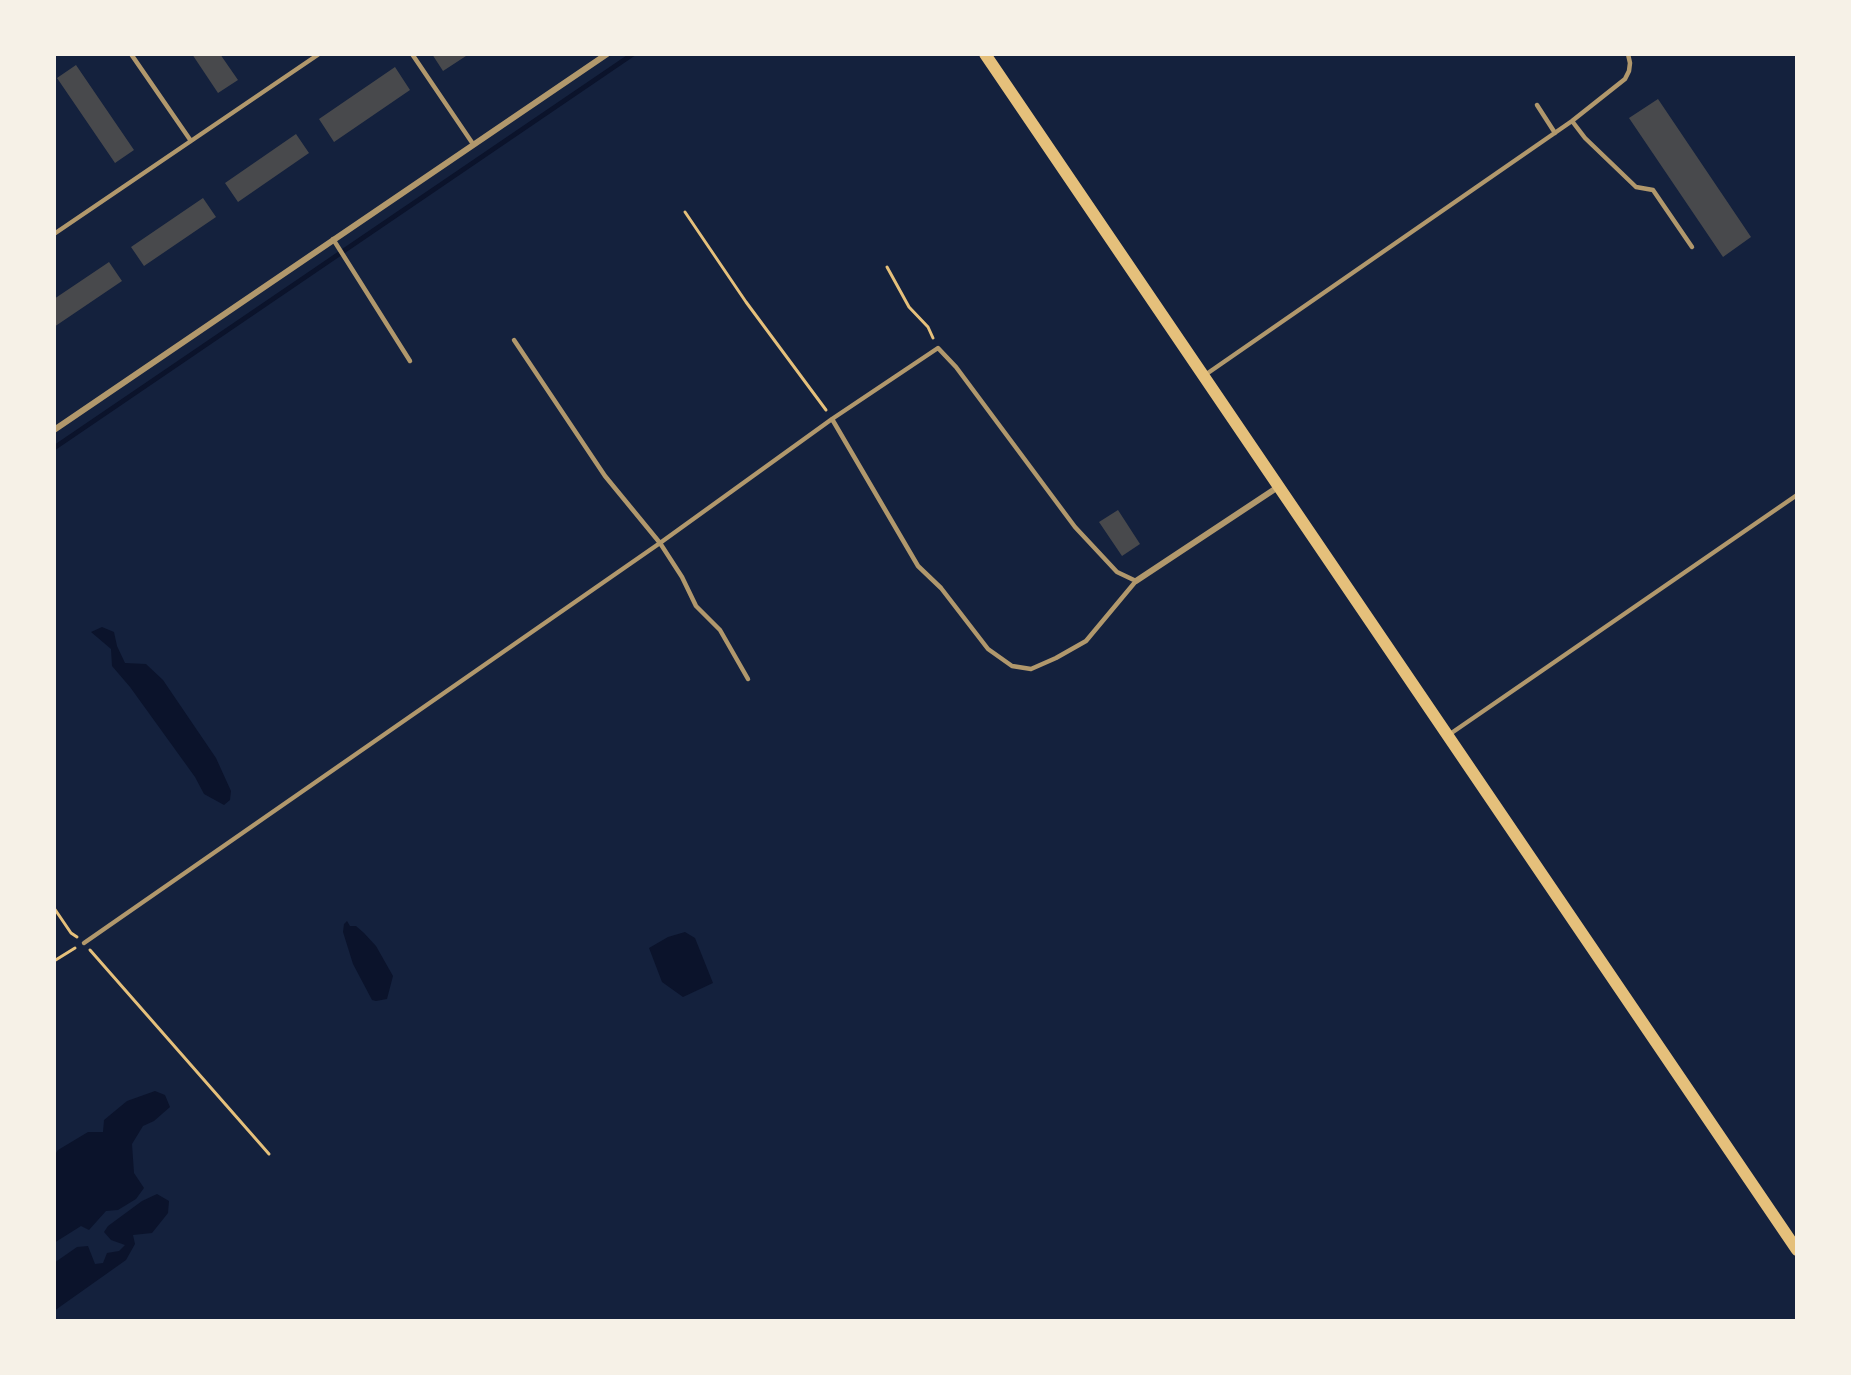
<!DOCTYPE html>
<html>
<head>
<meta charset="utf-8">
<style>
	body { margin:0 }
	#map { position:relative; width:1851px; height:1375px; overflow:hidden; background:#14213d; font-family:"Alegreya Sans",sans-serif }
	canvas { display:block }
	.frame { position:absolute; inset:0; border:56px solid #f6f1e7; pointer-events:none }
</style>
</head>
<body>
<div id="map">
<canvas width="1851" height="1375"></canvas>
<div class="frame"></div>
</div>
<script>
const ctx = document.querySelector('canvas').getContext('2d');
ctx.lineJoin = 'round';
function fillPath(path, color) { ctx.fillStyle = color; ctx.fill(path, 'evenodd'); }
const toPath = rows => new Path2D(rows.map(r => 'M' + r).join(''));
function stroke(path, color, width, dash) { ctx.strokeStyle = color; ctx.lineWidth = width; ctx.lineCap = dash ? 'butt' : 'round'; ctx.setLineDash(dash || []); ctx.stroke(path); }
const water = toPath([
	[102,627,114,632,117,646,125,663,146,664,163,680,216,758,231,791,230,800,224,805,204,794,195,777,130,687,112,666,111,649,91,632],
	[347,921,350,926,356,926,364,933,376,946,393,976,387,999,376,1001,372,1000,353,964,343,932,344,924],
	[685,932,695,938,713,983,683,997,662,982,649,948,668,937],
	[155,1091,165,1095,170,1107,154,1121,143,1126,132,1144,134,1173,144,1188,136,1199,118,1210,106,1211,89,1230,81,1226,54,1243,54,1156,58,1150,88,1132,103,1132,104,1120,127,1101],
	[157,1194,169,1201,168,1213,152,1233,133,1235,135,1244,126,1260,54,1311,54,1263,77,1247,88,1246,95,1264,103,1263,107,1253,119,1251,125,1245,111,1240,104,1232,108,1226,142,1201]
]);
const stream = toPath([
	[54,448,633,54]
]);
const building = toPath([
	[192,54,220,54,238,80,218,93],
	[432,54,464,54,466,56,443,71],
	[76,65,134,150,115,163,57,78],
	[395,67,410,90,334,142,319,119],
	[1658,99,1751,237,1723,257,1629,118],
	[296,134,309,153,238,202,225,183],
	[203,198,216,217,144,266,131,247],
	[109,262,122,281,54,327,54,299],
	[1118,510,1140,544,1122,556,1099,522]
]);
const path = toPath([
	[685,212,746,302,826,410],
	[887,267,909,307,928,327,933,338],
	[54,908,71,933,77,937],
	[90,950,269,1154],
	[54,961,75,948]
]);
const service = toPath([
	[131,54,191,141],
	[412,54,473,144],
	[1537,105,1555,133],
	[1572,121,1585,138,1636,187,1653,190,1692,247],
	[54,234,319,54],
	[333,239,410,361],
	[514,340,605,476,660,543,682,577,696,606,720,630,748,679],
	[1205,375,1572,121,1625,79,1629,71,1630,63,1628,54],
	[1450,734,1797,495],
	[84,943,660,543,832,419,938,348,956,367,1075,527,1117,572,1136,581,1086,641,1056,658,1031,669,1012,666,988,649,941,588,918,566,832,419]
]);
const minor = toPath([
	[54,430,607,54],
	[1136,581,1278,487]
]);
const secondary = toPath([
	[985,54,1797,1250]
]);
fillPath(water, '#0b132b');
stroke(stream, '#0b132b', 5);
fillPath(building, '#48494c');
stroke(path, '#e5c07b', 3);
stroke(service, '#b1986c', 4.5);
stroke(minor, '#b1986c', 6);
stroke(secondary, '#e5c07b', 12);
</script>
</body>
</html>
